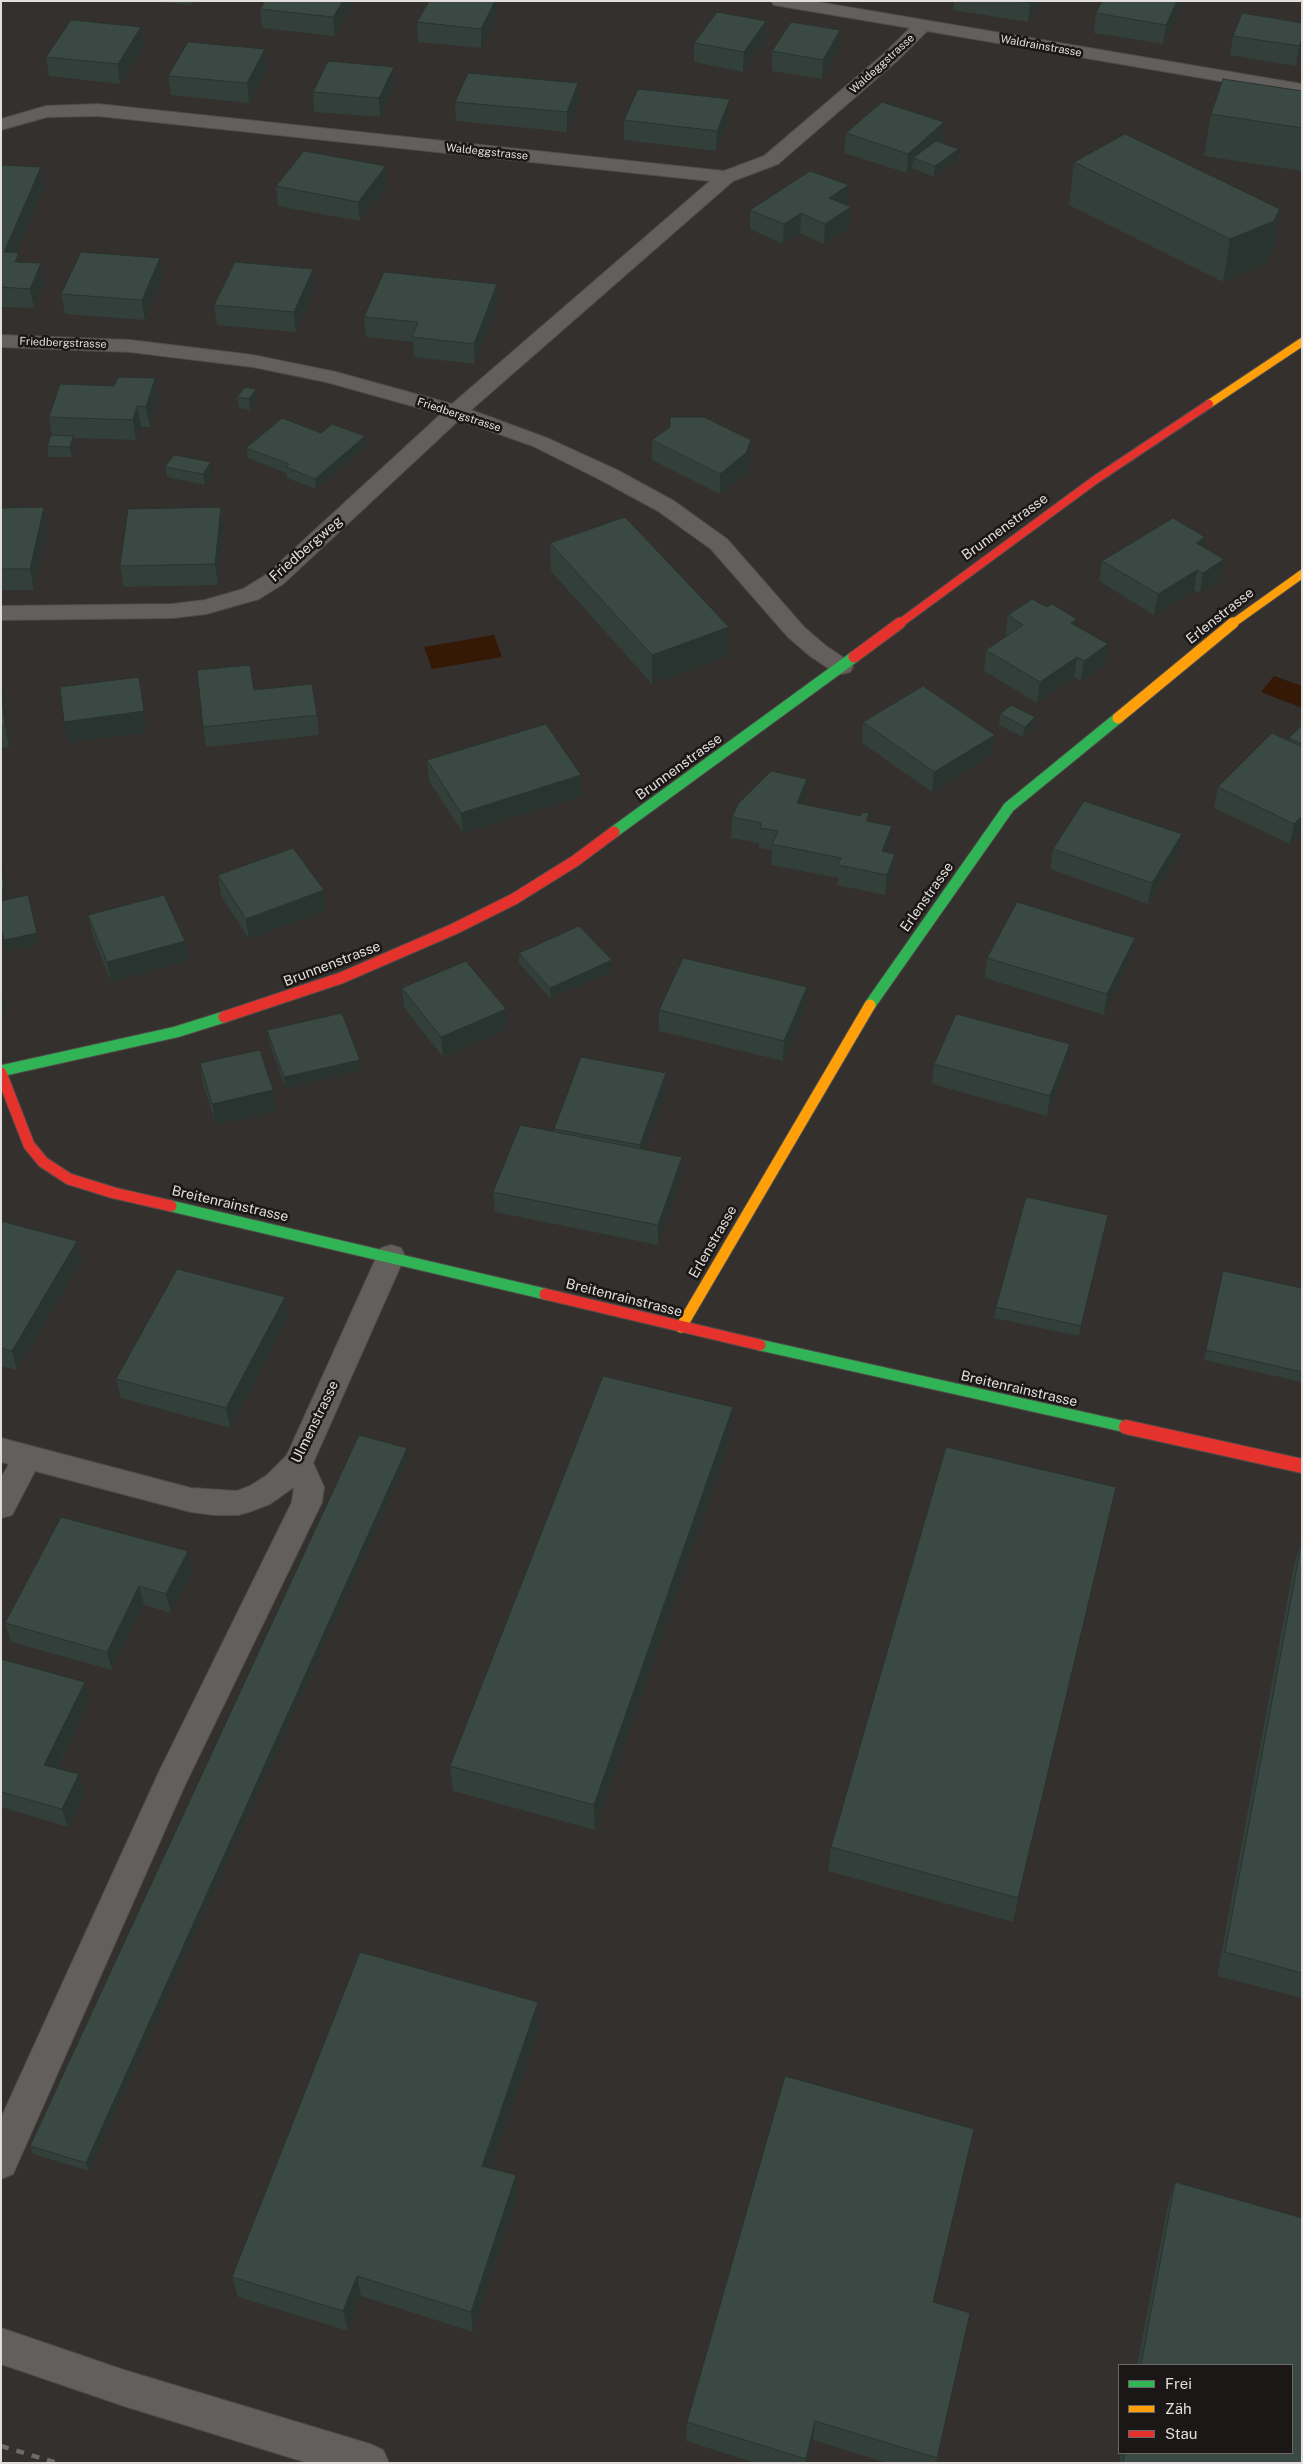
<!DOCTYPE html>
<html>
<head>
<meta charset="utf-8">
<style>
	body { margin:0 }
	#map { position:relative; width:1303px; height:2464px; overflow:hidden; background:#33302d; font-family:"Public Sans",sans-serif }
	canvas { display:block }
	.frame { position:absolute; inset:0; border:2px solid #e2dedc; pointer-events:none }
	.legend { position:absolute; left:1118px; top:2364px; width:175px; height:90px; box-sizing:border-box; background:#1a1716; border:1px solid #6a6765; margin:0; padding:6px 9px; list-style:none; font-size:15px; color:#e2dedc }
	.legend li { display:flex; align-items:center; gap:10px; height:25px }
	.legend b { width:25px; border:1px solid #6a6765 }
</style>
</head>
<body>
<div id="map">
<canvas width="1303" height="2464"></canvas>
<div class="frame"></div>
<ul class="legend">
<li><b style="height:6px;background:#30b455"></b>Frei</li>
<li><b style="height:6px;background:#ff9f0a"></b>Zäh</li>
<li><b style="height:6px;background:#e5322d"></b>Stau</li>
</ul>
</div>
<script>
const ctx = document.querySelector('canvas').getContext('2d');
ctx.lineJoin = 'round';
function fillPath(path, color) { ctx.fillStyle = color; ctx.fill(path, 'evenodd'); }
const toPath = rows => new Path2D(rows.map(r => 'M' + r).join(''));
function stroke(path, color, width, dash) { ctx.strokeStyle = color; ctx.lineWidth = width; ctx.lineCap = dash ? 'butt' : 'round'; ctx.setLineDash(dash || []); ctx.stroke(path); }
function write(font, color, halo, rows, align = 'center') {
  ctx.font = font + ' "Public Sans",sans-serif'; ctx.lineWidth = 5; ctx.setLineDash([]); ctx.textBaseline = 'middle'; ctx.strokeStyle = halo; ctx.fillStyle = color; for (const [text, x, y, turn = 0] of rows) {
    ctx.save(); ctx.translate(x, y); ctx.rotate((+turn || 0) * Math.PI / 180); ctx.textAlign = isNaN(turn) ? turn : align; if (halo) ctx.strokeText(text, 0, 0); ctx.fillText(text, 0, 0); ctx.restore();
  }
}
const water = toPath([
	[494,635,502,657,432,669,424,647],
	[1274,676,1302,686,1302,708,1261,692]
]);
const street = toPath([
	[771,1,812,1,1302,84,1302,95,927,31,898,60,778,164,733,181,471,410,547,438,617,470,674,501,727,539,804,627,826,646,850,662,853,667,850,672,842,674,834,672,810,656,788,637,711,549,658,511,601,480,533,446,459,420,283,584,259,599,206,614,173,618,1,620,1,606,173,604,205,600,243,589,267,574,441,414,326,382,253,367,130,352,1,347,1,335,130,340,253,355,336,372,452,404,710,181,98,116,47,117,1,130,1,119,46,106,98,104,724,171,764,156,886,52,910,28,780,6,774,5,771,1],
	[391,1245,401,1248,405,1256,313,1463,324,1487,322,1502,184,1787,13,2174,1,2179,1,2118,159,1772,292,1502,294,1487,270,1504,249,1512,238,1515,214,1515,191,1512,35,1471,12,1515,1,1518,1,1478,9,1464,1,1462,1,1438,191,1488,237,1491,250,1486,267,1475,287,1455,377,1256,381,1248,391,1245],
	[1,2328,124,2370,370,2444,383,2450,389,2463,308,2463,124,2406,1,2364,1,2328]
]);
const fast = toPath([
	[614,832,854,657],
	[870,1005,1009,807,1118,718],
	[1,1071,176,1032,224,1017],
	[171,1206,545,1294],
	[760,1345,1126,1427]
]);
const slowFar1 = toPath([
	[1209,404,1302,342],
	[1232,624,1302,574]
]);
const slow = toPath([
	[1118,718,1233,623],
	[681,1327,870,1005]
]);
const jamFar2 = toPath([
	[899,624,1095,480,1209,404]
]);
const jamFar1 = toPath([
	[854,657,900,623],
	[224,1017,341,978,454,929,514,899,575,861,614,832],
	[1,1073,29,1145,43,1162,69,1179,114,1193,171,1206],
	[545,1294,760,1345],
	[1126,1427,1131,1428]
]);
const jam = toPath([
	[1126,1427,1302,1466]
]);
const rail = toPath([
	[1,2446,57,2463]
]);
const wall = toPath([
	[150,1,194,1,191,5],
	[356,1,335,36,262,28,260,9],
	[954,1,1040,1,1028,22,953,10],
	[1102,1,1181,1,1180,9,1163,44,1094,33,1096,13],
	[497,18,481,48,418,42,417,22],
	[766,21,765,41,743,72,694,62,694,43],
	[1302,23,1302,51,1296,66,1230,55,1233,36],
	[840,30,839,49,822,79,772,71,772,51],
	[144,46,120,84,49,76,46,57],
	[267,69,249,103,171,95,168,76],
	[395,86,380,117,314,112,313,92],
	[1302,91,1302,171,1204,156,1211,114],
	[455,102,579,102,567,132,456,121],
	[729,119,716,151,624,140,624,120],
	[944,122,942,142,941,143,958,159,934,177,912,168,907,173,844,153,846,133],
	[1074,162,1273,251,1266,263,1223,282,1069,205],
	[1,165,45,186,16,252,19,253,20,262,45,283,34,308,1,307],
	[276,186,387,186,360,221,278,206],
	[847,205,850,227,824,244,800,233,783,244,750,229,750,210],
	[313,269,315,289,296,332,217,325,214,305],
	[163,278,145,320,65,314,61,294],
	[498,304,475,364,414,357,413,342,366,337,364,317],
	[155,378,158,398,150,427,141,427,136,440,74,438,75,446,72,457,49,457,47,446,52,435,49,417,114,386],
	[256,389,257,399,250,410,239,408,237,397],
	[670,427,751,440,750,460,746,473,720,494,652,460,652,440],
	[365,436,366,446,316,489,287,478,286,473,248,458,246,448],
	[165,467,213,473,205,485,167,477],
	[44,507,48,528,34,590,1,590,1,508],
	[221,507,223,527,218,585,124,587,120,566],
	[550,543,729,627,728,656,652,684,551,571],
	[1204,547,1224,559,1221,580,1200,593,1194,590,1154,615,1099,581,1102,561],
	[1047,607,1077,619,1076,626,1105,665,1081,681,1074,677,1037,703,984,671,986,650,1006,636,1005,636,1008,615],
	[1,675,4,688,9,747,1,748],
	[254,690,317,715,319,735,206,747,203,727],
	[1000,714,1035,717,1034,728,1023,737,999,725],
	[863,722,992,755,932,792,862,743],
	[1302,725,1302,831,1290,844,1214,808,1218,787,1289,741,1289,738],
	[427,760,582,796,463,833,429,781],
	[806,799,804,805,861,816,869,813,868,821,890,846,888,852,895,854,893,874,885,895,837,885,838,878,771,865,772,850,759,848,759,843,731,838,732,817],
	[1053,849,1178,855,1148,904,1050,869],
	[218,875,324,890,326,910,249,939,221,896],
	[88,915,185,941,188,961,111,982,93,936],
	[1135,938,1131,958,1104,1015,985,978,987,958],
	[519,953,612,960,612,971,551,999,519,963],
	[402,988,506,1009,507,1029,443,1057,404,1008],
	[806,1007,783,1061,659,1031,659,1010],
	[267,1030,360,1060,361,1070,285,1088,269,1041],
	[200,1063,273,1090,276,1111,216,1124,203,1084],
	[934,1064,1067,1065,1047,1116,932,1084],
	[666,1093,646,1150,682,1177,658,1245,495,1212,493,1192,554,1132,554,1129],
	[1,1221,77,1241,82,1260,17,1370,1,1366],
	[1106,1225,1079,1336,994,1318,996,1307],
	[1221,1281,1302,1288,1302,1382,1204,1360],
	[285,1297,288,1316,230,1428,121,1398,116,1379],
	[732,1435,595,1830,453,1791,450,1766],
	[408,1458,89,2171,33,2154,30,2146],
	[1116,1487,1013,1922,828,1871,831,1847],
	[1302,1539,1302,1998,1217,1976,1294,1564],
	[192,1570,171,1613,144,1605,112,1670,11,1642,5,1623],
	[1,1659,85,1682,90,1700,57,1768,85,1792,68,1827,1,1807],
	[538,2002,540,2025,491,2168,518,2196,473,2332,361,2296,348,2331,238,2297,232,2277],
	[969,2151,933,2302,970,2313,936,2463,888,2463,813,2440,807,2463,756,2463,686,2441,687,2422],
	[1175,2182,1302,2218,1302,2463,1119,2463,1121,2453,1292,2453,1292,2365,1137,2365,1168,2204]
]);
const shadedWall = toPath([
	[343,1,356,1,335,36,333,17],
	[495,1,497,1,497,18,481,48,481,29],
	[1031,1,1040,1,1028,22,1030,3],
	[1177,1,1181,1,1180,9,1163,44,1166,25],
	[766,21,765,41,743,72,744,52],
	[141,27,144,46,120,84,118,64],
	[840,30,839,49,822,79,823,60],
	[1302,40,1302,51,1296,66,1299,46],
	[265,49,267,69,249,103,247,83],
	[394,67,395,86,380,117,379,98],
	[578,83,579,102,567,132,567,112],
	[730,99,729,119,716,151,717,131],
	[944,122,942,142,921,161,913,158,912,168,907,173,908,154],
	[959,149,958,159,934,177,935,166],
	[386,166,387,186,360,221,358,202],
	[41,167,45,186,8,271,4,252],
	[849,185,847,205,828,218,829,198],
	[851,207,850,227,824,244,825,224],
	[1280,209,1273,251,1266,263,1223,282,1230,239],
	[801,213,800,233,783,244,784,224],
	[19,253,22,272,15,262],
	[160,258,163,278,145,320,142,300],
	[41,263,45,283,34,308,30,289],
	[313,269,315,289,296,332,294,312],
	[497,284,498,304,475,364,474,344],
	[155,378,158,398,150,427,146,407],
	[256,389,257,399,250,410,249,399],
	[137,406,141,427,136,440,133,420],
	[73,436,75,446,72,457,70,447],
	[365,436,366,446,316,489,315,479],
	[751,440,750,460,746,473,720,494,720,474],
	[211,462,213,473,205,485,203,474],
	[44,507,48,528,34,590,30,569],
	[221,507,223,527,218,585,215,564],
	[1205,537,1202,557,1196,543],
	[1224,559,1221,580,1200,593,1203,573],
	[1197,570,1194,590,1154,615,1158,594],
	[1077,619,1074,640,1071,623],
	[729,627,728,656,652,684,652,655],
	[1108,644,1105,665,1081,681,1084,661],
	[1077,657,1074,677,1037,703,1040,682],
	[1,675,4,688,9,747,5,726,1,687],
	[139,677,147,732,68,743,64,722],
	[1035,717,1034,728,1023,737,1025,727],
	[995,735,992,755,932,792,934,772],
	[581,775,582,796,463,833,461,813],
	[807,779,806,799,796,824,797,803],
	[1302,816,1302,831,1290,844,1294,824],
	[892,826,890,846,881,872,882,851],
	[1182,834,1178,855,1148,904,1152,883],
	[895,854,893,874,885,895,887,875],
	[1,859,4,870,7,898,1,899],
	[324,890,326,910,249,939,246,919],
	[37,933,39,944,6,951,4,940],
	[1135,938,1131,958,1104,1015,1107,994],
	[185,941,188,961,111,982,107,962],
	[612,960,612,971,551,999,550,988],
	[807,987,806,1007,783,1061,784,1041],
	[1,992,2,992,7,1012,1,1014],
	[506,1009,507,1029,443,1057,441,1037],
	[1070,1044,1067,1065,1047,1116,1050,1096],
	[360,1060,361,1070,285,1088,284,1077],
	[666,1073,666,1093,640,1165,640,1145],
	[273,1090,276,1111,216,1124,212,1104],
	[682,1157,682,1177,658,1245,658,1225],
	[1108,1215,1106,1225,1079,1336,1081,1326],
	[77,1241,82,1260,17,1370,12,1351],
	[285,1297,288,1316,230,1428,226,1408],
	[733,1407,732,1435,595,1830,594,1805],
	[407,1448,408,1458,89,2171,86,2163],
	[1116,1487,1110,1514,1013,1922,1018,1898],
	[188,1551,192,1570,171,1613,166,1594],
	[139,1586,144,1605,112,1670,107,1652],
	[85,1682,90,1700,49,1783,44,1765],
	[79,1774,85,1792,68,1827,62,1809],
	[538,2002,540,2025,484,2187,482,2166],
	[516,2175,518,2196,473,2332,471,2312],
	[357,2276,361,2296,348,2331,343,2311],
	[815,2421,813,2440,807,2463,805,2463]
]);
const building = toPath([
	[265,1,343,1,333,17,260,9,265,1],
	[429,1,495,1,481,29,417,22,429,1],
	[1019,1,1031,1,1030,3,1019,1],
	[1102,1,1177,1,1166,25,1096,13,1102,1],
	[717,12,766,21,744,52,694,43,717,12],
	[1242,13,1302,23,1302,40,1299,46,1233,36,1242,13],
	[71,20,141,27,118,64,46,57,71,20],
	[791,22,840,30,823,60,772,51,791,22],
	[188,42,265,49,247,83,168,76,188,42],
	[328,61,394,67,379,98,313,92,328,61],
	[468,73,578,83,567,112,455,102,468,73],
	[1223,79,1302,91,1302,128,1211,114,1223,79],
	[638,89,730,99,717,131,624,120,638,89],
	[882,102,944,122,908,154,846,133,882,102],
	[1125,134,1280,209,1274,221,1230,239,1074,162,1125,134],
	[936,141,959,149,935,166,913,158,936,141],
	[304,151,386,166,358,202,276,186,304,151],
	[1,165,41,167,4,252,19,253,15,262,41,263,30,289,1,287,1,165],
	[810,171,849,185,829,198,851,207,825,224,801,213,784,224,750,210,810,171],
	[81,252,160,258,142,300,61,294,81,252],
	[235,262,313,269,294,312,214,305,235,262],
	[384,272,497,284,474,344,412,337,418,322,364,317,384,272],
	[118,377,155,378,146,407,137,406,133,420,49,417,60,384,114,386,118,377],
	[245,387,256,389,249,399,237,397,245,387],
	[670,417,704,417,751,440,746,453,720,474,652,440,670,427,670,417],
	[282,418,321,433,332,424,365,436,315,479,286,467,289,464,246,448,282,418],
	[51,435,73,436,70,447,47,446,51,435],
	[174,455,211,462,203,474,165,467,174,455],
	[44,507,30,569,1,569,1,508,44,507],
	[221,507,215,564,120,566,128,509,221,507],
	[625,517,729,627,652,655,550,543,625,517],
	[1173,518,1205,537,1196,543,1224,559,1203,573,1197,570,1158,594,1102,561,1173,518],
	[1032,599,1047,607,1052,604,1077,619,1071,623,1108,644,1084,661,1077,657,1040,682,986,650,1023,625,1008,615,1032,599],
	[250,665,254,690,312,684,317,715,203,727,197,670,250,665],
	[139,677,144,711,64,722,60,687,139,677],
	[923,686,995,735,934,772,863,722,923,686],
	[1,687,5,726,1,727,1,687],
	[1011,705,1035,717,1025,727,1000,714,1011,705],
	[546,724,581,775,461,813,427,760,546,724],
	[1302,725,1302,744,1289,738,1302,725],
	[1272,733,1302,747,1302,816,1294,824,1218,787,1272,733],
	[771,771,807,779,797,803,861,816,862,812,869,813,866,821,892,826,882,851,895,854,887,875,838,865,841,858,772,844,778,831,760,828,761,823,732,817,738,804,771,771],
	[1084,801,1182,834,1152,883,1053,849,1084,801],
	[293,848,324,890,246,919,218,875,293,848],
	[1,859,4,888,1,888,1,859],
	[28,895,37,933,4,940,1,928,1,901,28,895],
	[164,895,185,941,107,962,88,915,164,895],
	[1017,902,1135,938,1107,994,987,958,1017,902],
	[579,926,612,960,550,988,519,953,579,926],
	[683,958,807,987,784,1041,659,1010,683,958],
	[466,961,506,1009,441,1037,402,988,466,961],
	[342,1013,360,1060,284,1077,267,1030,342,1013],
	[956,1014,1070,1044,1050,1096,934,1064,956,1014],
	[260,1050,273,1090,212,1104,200,1063,260,1050],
	[581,1057,666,1073,640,1145,554,1129,581,1057],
	[520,1125,682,1157,658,1225,493,1192,520,1125],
	[1026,1197,1108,1215,1081,1326,996,1307,1026,1197],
	[1,1221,77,1241,12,1351,1,1348,1,1221],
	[177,1269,285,1297,226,1408,116,1379,177,1269],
	[1223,1271,1302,1288,1302,1372,1206,1350,1223,1271],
	[603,1376,733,1407,594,1805,450,1766,603,1376],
	[359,1435,407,1448,86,2163,30,2146,359,1435],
	[946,1447,1116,1487,1018,1898,831,1847,946,1447],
	[61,1517,188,1551,166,1594,139,1586,107,1652,5,1623,61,1517],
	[1302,1540,1302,1973,1225,1952,1302,1540],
	[1,1659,85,1682,44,1765,79,1774,62,1809,1,1792,1,1659],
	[360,1952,538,2002,482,2166,516,2175,471,2312,357,2276,343,2311,232,2277,360,1952],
	[785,2076,974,2129,933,2302,970,2313,937,2458,815,2421,806,2459,687,2422,785,2076],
	[1175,2182,1302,2218,1302,2463,1123,2463,1125,2453,1292,2453,1292,2365,1141,2365,1175,2182]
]);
const farStreetnames = [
	["Waldrainstrasse",1041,46,10],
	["Waldeggstrasse",882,64,-42],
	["Waldeggstrasse",487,152,6],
	["Friedbergstrasse",63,343,2],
	["Friedbergstrasse",459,415,18]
];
const streetNames = [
	["Brunnenstrasse",1005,527,-36],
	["Friedbergweg",306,549,-41],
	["Erlenstrasse",1220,616,-38],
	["Brunnenstrasse",679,767,-36],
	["Erlenstrasse",927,897,-55],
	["Brunnenstrasse",332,964,-21],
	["Breitenrainstrasse",230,1204,13],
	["Erlenstrasse",713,1242,-60],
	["Breitenrainstrasse",624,1298,14],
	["Breitenrainstrasse",1019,1389,13],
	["Ulmenstrasse",315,1422,-64]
];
fillPath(water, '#351806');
stroke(street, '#4f4c49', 2);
stroke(fast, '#4f4c49', 13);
stroke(slowFar1, '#4f4c49', 10);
stroke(slow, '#4f4c49', 13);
stroke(jamFar2, '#4f4c49', 10);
stroke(jamFar1, '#4f4c49', 13);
stroke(jam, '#4f4c49', 16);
fillPath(street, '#625f5d');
stroke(fast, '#30b455', 11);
stroke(slowFar1, '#ff9f0a', 8);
stroke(slow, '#ff9f0a', 11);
stroke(jamFar2, '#e5322d', 8);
stroke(jamFar1, '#e5322d', 11);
stroke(jam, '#e5322d', 14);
stroke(rail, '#6e6c6b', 4.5, [8, 8]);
fillPath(wall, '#333f3b');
fillPath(shadedWall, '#293330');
fillPath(building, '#3b4945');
stroke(building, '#293330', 1);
write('11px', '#e2dedc', '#1a1716', farStreetnames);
write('14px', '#e2dedc', '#1a1716', streetNames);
</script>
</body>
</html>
